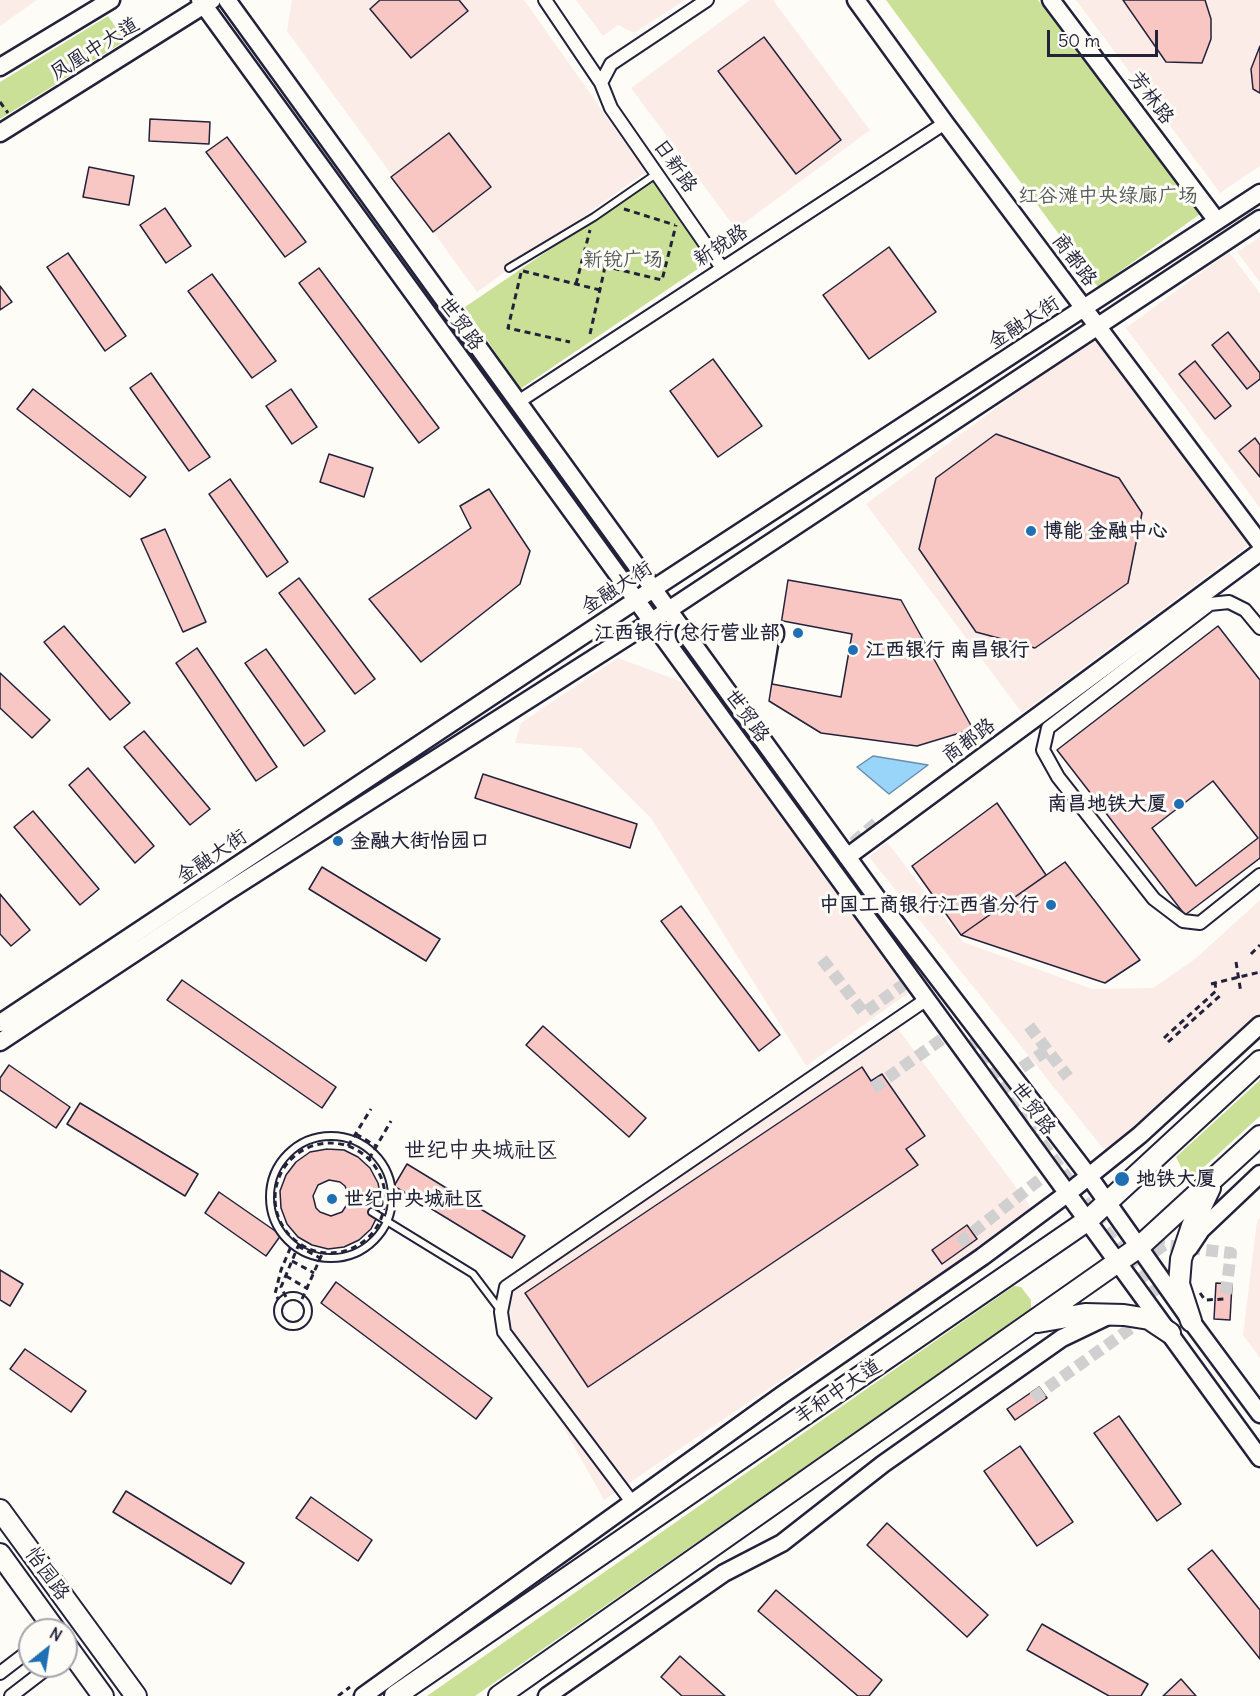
<!DOCTYPE html>
<html>
<head>
<meta charset="utf-8">
<style>
	body { margin:0 }
	#map { position:relative; width:1260px; height:1696px; overflow:hidden; background:#fdfcf7; font-family:Delius,sans-serif }
	canvas { display:block }
	.north { position:absolute; left:18px; top:1618px; width:60px; height:60px; box-sizing:border-box; background:#fdfcf7; border:2px solid #a5a5ac; border-radius:50%; rotate:30deg; font-size:16px; font-weight:700; line-height:24px; text-align:center; color:#22223b }
	.north::after { content:''; display:block; margin:auto; width:21px; height:27px; background:#1f6fb2; clip-path:polygon(50% 0,100% 100%,50% 72%,0 100%) }
	.scale { position:absolute; left:1047px; top:30px; width:111px; height:27px; box-sizing:border-box; border:3px solid #22223b; border-top:0; padding-left:8px; font-size:18px; line-height:21px; white-space:nowrap; color:#22223b; -webkit-text-stroke:4px #fdfcf7; paint-order:stroke }
</style>
</head>
<body>
<div id="map">
<canvas width="1260" height="1696"></canvas>
<div class="north">N</div>
<div class="scale">50 m</div>
</div>
<script>
const ctx = document.querySelector('canvas').getContext('2d');
ctx.lineJoin = 'round';
function fillPath(path, color) { ctx.fillStyle = color; ctx.fill(path, 'evenodd'); }
const toPath = rows => new Path2D(rows.map(r => 'M' + r).join(''));
function stroke(path, color, width, dash) { ctx.strokeStyle = color; ctx.lineWidth = width; ctx.lineCap = dash ? 'butt' : 'round'; ctx.setLineDash(dash || []); ctx.stroke(path); }
function write(font, color, halo, rows, align = 'center') {
  ctx.font = font + ' Delius,"LXGW WenKai TC",sans-serif'; ctx.lineWidth = 6; ctx.setLineDash([]); ctx.textBaseline = 'middle'; ctx.strokeStyle = halo; ctx.fillStyle = color; for (const [text, x, y, turn = 0] of rows) {
    ctx.save(); ctx.translate(x, y); ctx.rotate((+turn || 0) * Math.PI / 180); ctx.textAlign = isNaN(turn) ? turn : align; if (halo) ctx.strokeText(text, 0, 0); ctx.fillText(text, 0, 0); ctx.restore();
  }
}
const built = toPath([
	[0,0,37,0,0,26],
	[292,0,524,0,646,172,477,292,287,31],
	[576,0,685,0,634,33,618,25,603,36],
	[750,0,773,0,870,130,736,229,631,88],
	[1076,0,1260,0,1260,166,1220,193],
	[1260,237,1260,282,1237,252],
	[1229,252,1260,293,1260,508,1126,328],
	[1094,336,1249,545,1022,713,866,504],
	[618,658,682,682,911,991,806,1066,651,818,581,748,515,743,521,723],
	[887,842,963,942,1092,989,1153,988,1195,959,1260,900,1260,1014,1106,1152,869,857],
	[898,1029,1033,1210,604,1500,510,1331,511,1288],
	[1260,1218,1260,1358,1243,1335,1257,1221]
]);
const green = toPath([
	[886,0,1038,0,1200,214,1098,287],
	[108,16,125,41,0,119,0,82],
	[655,178,711,260,520,389,465,307],
	[1260,1080,1260,1116,1193,1177,1182,1169,1176,1157],
	[1014,1286,1021,1287,1031,1300,1031,1311,475,1696,427,1696]
]);
const water = toPath([
	[873,756,928,765,889,794,857,767,873,756]
]);
const building = toPath([
	[380,0,459,0,468,11,411,58,370,9,380,0],
	[1123,0,1205,0,1211,19,1211,39,1202,63,1166,62,1123,0],
	[764,37,841,140,796,174,718,71,764,37],
	[1260,46,1260,93,1253,89,1251,69,1260,46],
	[150,119,210,122,209,144,149,141,150,119],
	[449,133,491,187,433,232,391,177,449,133],
	[227,137,306,242,285,257,206,152,227,137],
	[89,167,134,176,129,205,83,197,89,167],
	[165,208,191,246,166,263,140,225,165,208],
	[889,247,936,312,869,359,823,295,889,247],
	[68,253,126,336,105,351,47,267,68,253],
	[319,268,439,428,419,443,299,283,319,268],
	[212,274,276,361,252,378,188,291,212,274],
	[0,286,12,302,0,310,0,286],
	[1228,332,1260,373,1260,379,1247,389,1212,345,1228,332],
	[713,359,762,426,718,457,670,391,713,359],
	[1195,361,1231,406,1215,419,1179,374,1195,361],
	[151,373,210,457,189,471,130,388,151,373],
	[33,389,146,477,130,497,17,409,33,389],
	[291,389,317,427,292,444,266,406,291,389],
	[996,434,1119,478,1142,513,1128,583,1035,648,976,632,919,549,936,478,996,434],
	[1255,438,1260,445,1260,477,1239,451,1255,438],
	[329,454,373,468,364,497,320,482,329,454],
	[230,479,288,562,267,577,209,494,230,479],
	[489,489,530,551,520,584,421,662,369,599,471,528,460,506,489,489],
	[165,529,206,622,183,632,141,539,165,529],
	[299,578,375,679,355,694,279,593,299,578],
	[788,580,901,600,973,729,917,746,821,733,769,701,788,580],
	[783,621,852,634,841,697,772,684,783,621],
	[64,626,130,703,110,720,44,642,64,626],
	[1218,626,1260,680,1260,858,1185,915,1057,750,1218,626],
	[197,648,277,767,256,781,176,663,197,648],
	[266,649,325,731,304,746,245,663,266,649],
	[0,673,50,720,32,738,0,708,0,673],
	[144,731,210,809,190,825,124,747,144,731],
	[88,768,154,846,135,863,69,785,88,768],
	[483,774,637,824,630,848,475,798,483,774],
	[1213,781,1258,838,1196,886,1152,828,1213,781],
	[997,803,1046,875,961,935,912,866,997,803],
	[33,811,99,889,80,905,14,827,33,811],
	[1065,862,1140,960,1105,983,961,935,1065,862],
	[322,867,440,939,426,961,309,889,322,867],
	[0,894,30,930,11,946,0,934,0,894],
	[681,906,780,1035,759,1051,661,921,681,906],
	[182,980,336,1087,322,1108,167,1000,182,980],
	[543,1026,646,1118,629,1137,526,1045,543,1026],
	[9,1065,70,1107,56,1128,0,1090,0,1078,9,1065],
	[862,1067,871,1081,882,1074,925,1136,906,1149,918,1165,588,1387,525,1293,862,1067],
	[80,1103,198,1174,185,1196,67,1124,80,1103],
	[327,1149,344,1150,358,1157,370,1168,378,1183,381,1198,378,1215,371,1229,359,1240,344,1247,328,1249,312,1245,298,1237,287,1224,281,1208,280,1191,286,1175,296,1162,310,1152,327,1149],
	[329,1180,340,1182,345,1186,349,1197,348,1203,342,1212,331,1216,320,1212,316,1208,313,1196,318,1185,329,1180],
	[407,1164,525,1236,512,1258,394,1186,407,1164],
	[219,1192,281,1235,266,1256,205,1213,219,1192],
	[967,1225,977,1239,942,1264,932,1250,967,1225],
	[0,1270,23,1284,10,1306,0,1300,0,1270],
	[336,1282,492,1398,476,1419,321,1303,336,1282],
	[1216,1283,1232,1284,1230,1320,1214,1319,1216,1283],
	[25,1349,86,1391,71,1412,10,1369,25,1349],
	[1039,1387,1047,1398,1015,1420,1007,1409,1039,1387],
	[1119,1416,1181,1504,1157,1521,1094,1433,1119,1416],
	[1020,1446,1073,1522,1037,1546,984,1471,1020,1446],
	[126,1491,244,1563,231,1584,113,1512,126,1491],
	[311,1497,372,1540,358,1561,296,1518,311,1497],
	[887,1523,988,1615,967,1637,867,1545,887,1523],
	[1212,1550,1260,1610,1260,1659,1188,1569,1212,1550],
	[776,1590,882,1680,869,1696,858,1696,758,1611,776,1590],
	[1042,1624,1148,1684,1141,1696,1109,1696,1027,1650,1042,1624],
	[680,1656,725,1696,682,1696,661,1677,680,1656],
	[1181,1679,1196,1696,1163,1696,1181,1679]
]);
const streetTunnel = toPath([
	[876,823,835,858,921,978],
	[822,959,864,1013,917,975],
	[1029,1026,1068,1077],
	[967,1041,1157,1300,1131,1328,1033,1398],
	[1007,1078,1047,1050],
	[873,1088,956,1029],
	[959,1243,1057,1166],
	[1140,1262,1164,1245,1231,1253,1225,1299]
]);
const path = toPath([
	[0,102,8,113],
	[624,209,675,225],
	[583,261,662,280,676,225],
	[523,271,600,290],
	[521,273,508,328,570,342],
	[576,284,590,230],
	[590,334,605,267],
	[1251,954,1260,945],
	[1236,962,1241,993],
	[1211,984,1260,972],
	[1164,1038,1216,991,1215,983],
	[1168,1042,1222,994],
	[356,1134,376,1146],
	[292,1261,314,1273],
	[286,1276,308,1289],
	[1200,1293,1205,1300,1225,1299],
	[280,1302,275,1294,281,1270,292,1244],
	[338,1696,350,1687]
]);
const lane = toPath([
	[509,268,594,217,656,174],
	'270 1197a61 61 0 1 1 122 0a61 61 0 1 1-122 0Z',
	[372,1212,473,1274,501,1311],
	'278 1311a15 15 0 1 1 30 0a15 15 0 1 1-30 0Z'
]);
const street = toPath([
	[545,0,601,83],
	[707,0,611,64,601,83,611,108,722,268],
	[518,402,945,123],
	[1260,628,1245,610,1229,602,1210,604,1048,728,1043,750,1058,777,1154,899,1183,921,1200,923,1260,875],
	[632,1502,504,1332,501,1312,506,1287,927,999],
	[0,1673,30,1650],
	[11,1696,50,1666]
]);
const secondary = toPath([
	[200,0,1260,1458],
	[227,0,885,909,1088,1175,1191,1321,1260,1414],
	[856,0,945,123,1260,543],
	[1051,0,1217,221],
	[0,67,111,0],
	[0,133,212,0],
	[847,857,1260,552],
	[0,1023,653,589,1260,193],
	[0,1042,225,893,652,621,1260,219],
	[1189,1248,1201,1230,1260,1174],
	[363,1696,782,1395,982,1257,1068,1193,1140,1135,1260,1025],
	[547,1696,724,1573,782,1543,883,1464,1062,1338,1112,1314]
]);
const primary = toPath([
	[1191,1321,1179,1284,1181,1259,1192,1226,1210,1188],
	[1038,1322,1085,1314,1124,1315,1149,1319,1170,1333],
	[0,1510,136,1696],
	[0,1554,55,1630],
	[66,1645,103,1696],
	[395,1696,1088,1220,1260,1061],
	[499,1696,1139,1247,1260,1136]
]);
const pathBridge = toPath([
	'275 1198a55 55 0 1 1 110 0a55 55 0 1 1-110 0Z',
	[348,1146,371,1109],
	[369,1159,391,1121],
	[298,1246,320,1258],
	[286,1297,281,1287,299,1244],
	[302,1299,323,1252]
]);
const markers = [
	[1031,531,6,"#1f6fb2"],
	[798,633,6,"#1f6fb2"],
	[853,650,6,"#1f6fb2"],
	[1179,804,6,"#1f6fb2"],
	[338,841,6,"#1f6fb2"],
	[1051,905,6,"#1f6fb2"],
	[1122,1179,8,"#1f6fb2"],
	[332,1199,6,"#1f6fb2"]
];
const streetNames = [
	["凤凰中大道",95,49,-32],
	["芳林路",1151,98,53],
	["日新路",675,166,55],
	["新锐路",721,246,-33],
	["商都路",1074,260,53],
	["金融大街",1024,323,-33],
	["世贸路",461,324,54],
	["金融大街",617,588,-33],
	["世贸路",747,716,54],
	["商都路",969,741,-37],
	["金融大街",212,857,-34],
	["世贸路",1033,1109,54],
	["丰和中大道",838,1392,-34],
	["怡园路",47,1574,54]
];
const parkNames = [
	["红谷滩中央绿廊广场",1108,196],
	["新锐广场",623,260]
];
const poiNames = [
	["博能 金融中心",1043,531],
	["江西银行(总行营业部)",786,633,"right"],
	["江西银行 南昌银行",865,650],
	["南昌地铁大厦",1167,804,"right"],
	["金融大街怡园口",350,841],
	["中国工商银行江西省分行",1039,905,"right"],
	["地铁大厦",1136,1179],
	["世纪中央城社区",344,1199]
];
const quarterNames = [
	["世纪中央城社区",481,1151]
];
fillPath(built, '#fcece8');
fillPath(green, '#cae096');
fillPath(water, '#99d4f9');
stroke(water, '#698dad', 1.5);
fillPath(building, '#f8c7c4');
stroke(building, '#22223b', 1.5);
stroke(streetTunnel, '#d1d0d1', 12, [12, 6]);
stroke(lane, '#22223b', 10);
stroke(street, '#22223b', 16);
stroke(secondary, '#22223b', 21);
stroke(primary, '#22223b', 24);
stroke(path, '#22223b', 3, [6, 4.5]);
stroke(lane, '#fdfcf7', 6);
stroke(street, '#fdfcf7', 12);
stroke(secondary, '#fdfcf7', 16);
stroke(primary, '#fdfcf7', 20);
stroke(pathBridge, '#22223b', 3, [6, 4.5]);
for (const [x, y, r, color] of markers) { const dot = new Path2D(); dot.arc(x, y, r, 0, 2 * Math.PI); ctx.fillStyle = color; ctx.fill(dot); stroke(dot, '#fdfcf7', 2); }
write('20px', '#22223b', '#fdfcf7', streetNames);
write('20px', '#545b56', '#fdfcf7', parkNames);
write('bold 20px', '#22223b', '#fdfcf7', poiNames, 'left');
write('22px', '#22223b', '#fdfcf7', quarterNames);
</script>
</body>
</html>
